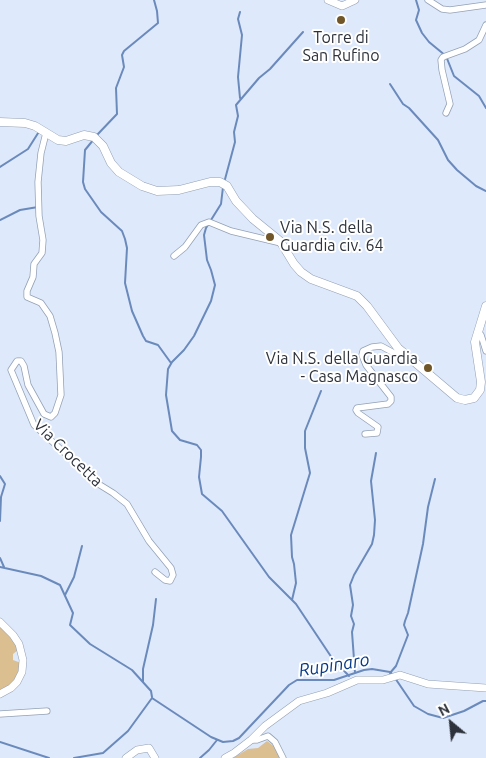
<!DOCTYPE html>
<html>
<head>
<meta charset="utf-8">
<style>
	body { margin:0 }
	#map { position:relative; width:486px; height:758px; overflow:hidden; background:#dee9fb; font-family:Ubuntu,sans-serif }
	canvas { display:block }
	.north { position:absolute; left:426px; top:698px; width:50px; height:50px; -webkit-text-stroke:4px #fff; paint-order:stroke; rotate:332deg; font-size:14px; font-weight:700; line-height:20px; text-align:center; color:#2d323b }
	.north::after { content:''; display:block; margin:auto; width:18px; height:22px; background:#2d323b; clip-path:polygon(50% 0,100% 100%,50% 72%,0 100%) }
</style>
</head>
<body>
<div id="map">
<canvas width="486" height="758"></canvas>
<div class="north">N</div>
</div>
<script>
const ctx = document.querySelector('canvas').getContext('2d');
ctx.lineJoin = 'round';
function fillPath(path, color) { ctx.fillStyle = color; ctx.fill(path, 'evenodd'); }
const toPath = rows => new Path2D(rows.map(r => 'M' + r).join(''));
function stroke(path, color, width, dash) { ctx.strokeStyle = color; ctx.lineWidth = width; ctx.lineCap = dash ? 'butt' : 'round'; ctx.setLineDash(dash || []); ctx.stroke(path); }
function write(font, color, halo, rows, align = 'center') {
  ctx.font = font + ' Ubuntu,sans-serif'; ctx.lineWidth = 4; ctx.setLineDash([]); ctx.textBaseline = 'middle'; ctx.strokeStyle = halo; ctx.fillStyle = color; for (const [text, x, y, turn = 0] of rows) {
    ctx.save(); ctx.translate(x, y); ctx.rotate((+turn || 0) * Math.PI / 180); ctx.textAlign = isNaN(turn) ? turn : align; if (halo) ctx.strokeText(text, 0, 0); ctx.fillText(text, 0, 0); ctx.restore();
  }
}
const green = toPath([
	[0,625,14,641,17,648,18,650,13,654,13,660,21,663,17,678,11,685,0,691],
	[267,741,275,747,280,758,233,758,248,749,258,748]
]);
const stream = toPath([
	[416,0,419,10,416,20,422,33,429,42,446,56,454,76,479,96,486,108],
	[240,12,238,19,242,35,238,77,240,98],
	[390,84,403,104,409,108,438,140,448,160,457,170,476,186,486,191],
	[97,135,117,114,116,88,124,67,122,55,124,51,158,23,157,11,154,0],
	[94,139,85,150,83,182,85,189,101,212,122,231,125,239,127,248,125,283,132,311,143,336,146,341,158,345,171,363],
	[0,167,28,149,40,130],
	[224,183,235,142,234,132,238,116,236,105,259,78,270,69,303,32],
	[223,187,221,204,206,228,204,235,207,260,211,270,215,285,211,301,194,336,184,350,172,362,168,369,166,395,172,431,180,440,197,445,201,450,201,457,199,477,202,494,222,511,269,577,296,604,332,658,349,676],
	[0,220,20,210,38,207],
	[0,476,5,484,1,497,0,521],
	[0,558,4,567],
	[0,567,41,576,60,585,73,613,70,625,90,644,132,670,151,691,152,697],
	[65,595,74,577,82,546],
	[292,600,296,583,294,564,292,557,291,535,310,473,305,448,305,431,321,391],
	[355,673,352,632,354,624,351,616,353,605,350,585,354,575,372,544,374,535,375,520,371,481,376,453],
	[390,673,396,666,408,635,404,625,405,621,408,613,423,544,428,507,435,479],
	[395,678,414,706,428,714,443,718,464,711,483,701,486,701],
	[143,682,143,669,153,625,156,599],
	[0,742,49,758],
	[74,758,103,753,128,731,152,698,211,737,223,742,233,741,239,738,289,685,297,680,334,680,364,670,372,669,390,672,392,674],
	[200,758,209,750,217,740]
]);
const minor = toPath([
	[428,0,442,9,450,10,486,5],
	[446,113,450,104,442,70,441,60,443,57,465,49,479,40,486,25],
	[46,133,41,153,38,182,39,216,43,240,42,253,34,264,33,277,27,291,27,297,41,303,50,316,55,333,59,352,61,395,55,413,51,417,44,414,28,385,24,366,21,361,17,361,11,370,34,425,100,485,113,493,127,504,149,541,171,568,173,575,170,581,165,580,155,572],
	[174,256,185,247,201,225,209,222,231,231,281,243],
	[478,332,481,335,486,351],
	[365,434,377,433,378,427,358,413,356,410,357,408,388,404,391,401,391,397,366,365,362,355,363,351,372,347,381,346,407,360,413,361],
	[0,714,47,711],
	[251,740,257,740,268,736,275,742,283,758]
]);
const tertiary = toPath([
	[328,0,342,6,355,0],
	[0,622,13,635,19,644,23,660,22,672,17,682,11,688,0,694],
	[126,758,137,750,149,748,155,758],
	[225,758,234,753,251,740,265,726,299,701,327,693,357,680,383,680,400,675,428,684,486,688]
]);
const secondary = toPath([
	[0,122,25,123,35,126,58,140,66,141,84,135,94,137,103,146,111,163,119,172,142,186,157,191,179,190,210,182,220,182,227,186,236,201,253,219,280,241,294,264,301,272,311,279,357,296,367,306,398,348,457,398,465,400,474,398,480,390,481,382,475,342,486,306]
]);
const markers = [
	[341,20,5,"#705628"],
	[270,237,5,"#705628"],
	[428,368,5,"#705628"]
];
const poiNames = [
	["Torre di",341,38],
	["San Rufino",341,56],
	["Via N.S. della",280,228,"left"],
	["Guardia civ. 64",280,246,"left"],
	["Via N.S. della Guardia",418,359,"right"],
	["- Casa Magnasco",418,377,"right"]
];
const streetNames = [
	["Via Crocetta",68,453,44]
];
const waterNames = [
	["Rupinaro",334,665,-9]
];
fillPath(green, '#dcbf91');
stroke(stream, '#6b8abc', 2);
stroke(minor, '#93a0b4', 7);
stroke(tertiary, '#93a0b4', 8);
stroke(secondary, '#93a0b4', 9);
stroke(minor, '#fff', 5.5);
stroke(tertiary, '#fff', 7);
stroke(secondary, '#fff', 8);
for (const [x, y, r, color] of markers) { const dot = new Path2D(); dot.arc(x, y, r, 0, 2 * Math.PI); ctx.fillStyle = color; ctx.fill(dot); stroke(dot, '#fff', 2); }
write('16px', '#2d323b', '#fff', poiNames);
write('16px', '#2d323b', '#fff', streetNames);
write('italic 18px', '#073a88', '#fff', waterNames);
</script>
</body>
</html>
